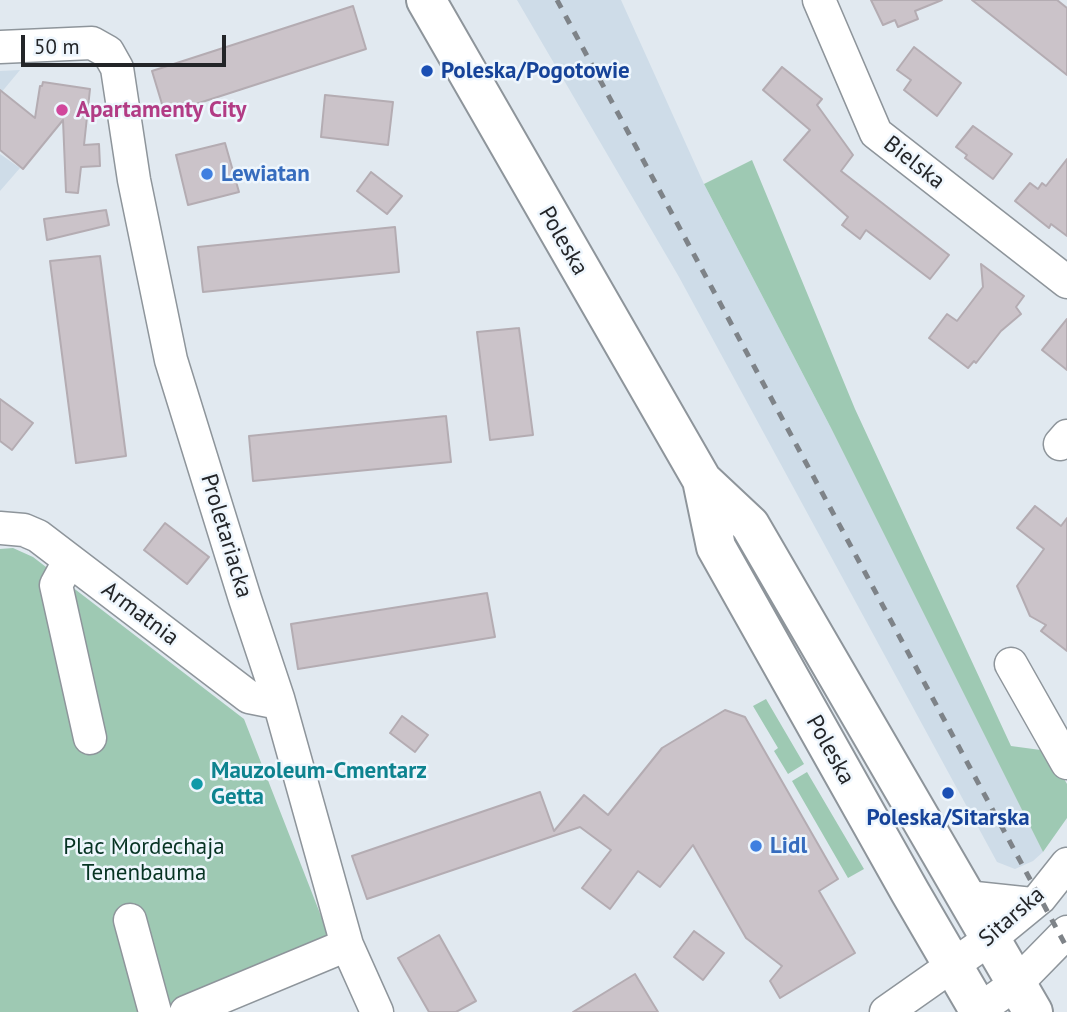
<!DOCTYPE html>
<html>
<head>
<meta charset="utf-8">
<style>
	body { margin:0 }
	#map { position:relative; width:1067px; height:1012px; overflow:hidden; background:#e1e9f0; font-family:"PT Sans",sans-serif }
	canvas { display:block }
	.scale { position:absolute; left:21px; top:35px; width:205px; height:32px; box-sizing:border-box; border:4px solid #232528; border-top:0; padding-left:9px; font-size:21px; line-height:24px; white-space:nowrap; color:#232528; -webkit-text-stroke:5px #eef6fd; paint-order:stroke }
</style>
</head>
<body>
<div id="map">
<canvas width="1067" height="1012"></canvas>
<div class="scale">50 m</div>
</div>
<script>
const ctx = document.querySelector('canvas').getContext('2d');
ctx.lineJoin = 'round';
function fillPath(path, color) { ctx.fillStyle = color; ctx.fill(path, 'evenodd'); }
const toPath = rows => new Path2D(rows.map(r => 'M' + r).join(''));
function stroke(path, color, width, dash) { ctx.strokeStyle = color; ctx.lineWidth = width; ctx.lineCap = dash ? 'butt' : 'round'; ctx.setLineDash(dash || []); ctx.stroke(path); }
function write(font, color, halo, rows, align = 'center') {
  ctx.font = font + ' "PT Sans",sans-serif'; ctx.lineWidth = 5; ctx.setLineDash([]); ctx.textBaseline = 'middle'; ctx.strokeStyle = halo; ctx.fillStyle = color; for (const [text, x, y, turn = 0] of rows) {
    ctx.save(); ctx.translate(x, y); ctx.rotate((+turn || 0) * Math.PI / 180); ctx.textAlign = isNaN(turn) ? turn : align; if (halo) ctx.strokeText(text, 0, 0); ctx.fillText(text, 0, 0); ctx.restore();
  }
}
const built = toPath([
	[517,0,621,0,704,184,831,428,1043,852,1033,861,1015,869,997,862,679,277],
	[20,70,0,94,0,71],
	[0,154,20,168,0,191]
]);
const green = toPath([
	[752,160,855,409,1011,746,1048,751,1067,784,1067,818,1043,852,831,428,704,184],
	[13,548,33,557,244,719,330,939,157,1012,0,1012,0,549],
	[766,699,804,764,788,774,774,751,778,748,753,706],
	[807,772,864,869,848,878,792,781]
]);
const building = toPath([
	[871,0,942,0,915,11,918,19,898,27,895,20,883,25,871,0],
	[972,0,1057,0,1067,8,1067,75,972,0],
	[353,6,366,49,165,114,152,71,353,6],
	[914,47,961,83,937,116,904,90,911,80,897,70,914,47],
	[782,67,822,99,817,105,853,155,841,171,949,255,930,279,866,230,860,239,842,225,848,217,784,160,810,130,763,90,782,67],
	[43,82,90,89,84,145,99,144,100,166,81,167,78,193,66,192,63,120,23,169,0,150,0,90,35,118,40,86,42,86,43,82],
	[325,95,393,102,388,145,321,137,325,95],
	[973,126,1012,154,993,179,965,158,967,155,956,147,973,126],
	[225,143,239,192,188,205,176,155,225,143],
	[1067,159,1067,236,1051,224,1049,228,1015,201,1030,183,1038,189,1042,183,1046,186,1067,159],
	[371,172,402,196,387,214,357,191,371,172],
	[106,210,109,225,47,240,44,219,106,210],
	[395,227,399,272,203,292,198,247,395,227],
	[100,256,126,456,76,463,50,261,100,256],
	[981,264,1024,296,1016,307,1021,314,1001,331,976,363,974,361,968,368,929,338,947,314,957,321,983,287,981,264],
	[1067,319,1067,370,1042,350,1067,319],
	[519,328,533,435,490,440,477,332,519,328],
	[0,399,33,423,12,450,0,441,0,399],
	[446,416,451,462,253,481,249,436,446,416],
	[1035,506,1061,526,1067,518,1067,651,1041,631,1046,625,1030,616,1017,586,1044,549,1017,528,1035,506],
	[165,523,209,557,187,584,144,550,165,523],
	[487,593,495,637,298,669,291,624,487,593],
	[725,710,745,717,838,879,819,891,855,953,780,998,770,981,782,966,746,938,693,845,660,887,638,871,610,909,582,888,611,850,580,827,367,899,352,856,540,792,554,831,584,795,608,815,662,748,725,710],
	[402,716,428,735,415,752,390,733,402,716],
	[694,931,724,953,703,980,674,957,694,931],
	[439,935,476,1001,456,1012,429,1012,398,958,439,935],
	[635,974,658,1012,573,1012,635,974]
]);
const minor = toPath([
	[819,0,876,133,1067,282],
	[0,47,92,43,108,52,117,68,134,180,171,360,245,599,278,698,347,945,377,1012],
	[1060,444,1067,436],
	[0,528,24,530,38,536,249,697,279,703],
	[69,561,56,585,90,738],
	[1011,664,1067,763],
	[966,897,1032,904],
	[130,920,155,1012],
	[186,1012,347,945],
	[886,1012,990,939,1040,898,1067,864],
	[976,1012,1017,983,1067,932]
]);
const major = toPath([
	[426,0,702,480,750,525,1033,1012],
	[702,480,716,547,910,892,980,1012]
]);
const rail = toPath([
	[557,0,1067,948]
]);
const markers = [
	[427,71,7,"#1a4fb4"],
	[62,110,7,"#d1479c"],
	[207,174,7,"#3f7fe0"],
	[197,784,7,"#0f9aa8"],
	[948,793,7,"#1a4fb4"],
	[756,846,7,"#3f7fe0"]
];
const transitNames = [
	["Poleska/Pogotowie",441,71],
	["Poleska/Sitarska",948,818,"center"]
];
const hotelNames = [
	["Apartamenty City",76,110]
];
const streetNames = [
	["Bielska",914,163,38],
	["Poleska",563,241,60],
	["Proletariacka",226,536,73],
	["Armatnia",140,614,37],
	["Poleska",830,750,61],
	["Sitarska",1012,917,-41]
];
const shopNames = [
	["Lewiatan",221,174],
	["Lidl",770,846]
];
const cultureNames = [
	["Mauzoleum-Cmentarz",211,771],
	["Getta",211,797]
];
const parkNames = [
	["Plac Mordechaja",144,847],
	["Tenenbauma",144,873]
];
fillPath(built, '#cedce8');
fillPath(green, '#9ec9b3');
fillPath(building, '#cbc3c9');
stroke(building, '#b4acb2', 2);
stroke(minor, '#8e959b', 35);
stroke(major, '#8e959b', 42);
stroke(minor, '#fff', 32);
stroke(major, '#fff', 38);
stroke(rail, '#7e8388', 5, [9, 9]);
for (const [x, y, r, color] of markers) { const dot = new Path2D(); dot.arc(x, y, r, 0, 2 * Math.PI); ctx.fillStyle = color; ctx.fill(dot); stroke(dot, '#eef6fd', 2.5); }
write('bold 23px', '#164399', '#eef6fd', transitNames, 'left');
write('bold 23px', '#b23c85', '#eef6fd', hotelNames, 'left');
write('23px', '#232528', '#eef6fd', streetNames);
write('bold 23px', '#366cbe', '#eef6fd', shopNames, 'left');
write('bold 23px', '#0d838f', '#eef6fd', cultureNames, 'left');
write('23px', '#063322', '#eef6fd', parkNames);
</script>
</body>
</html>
